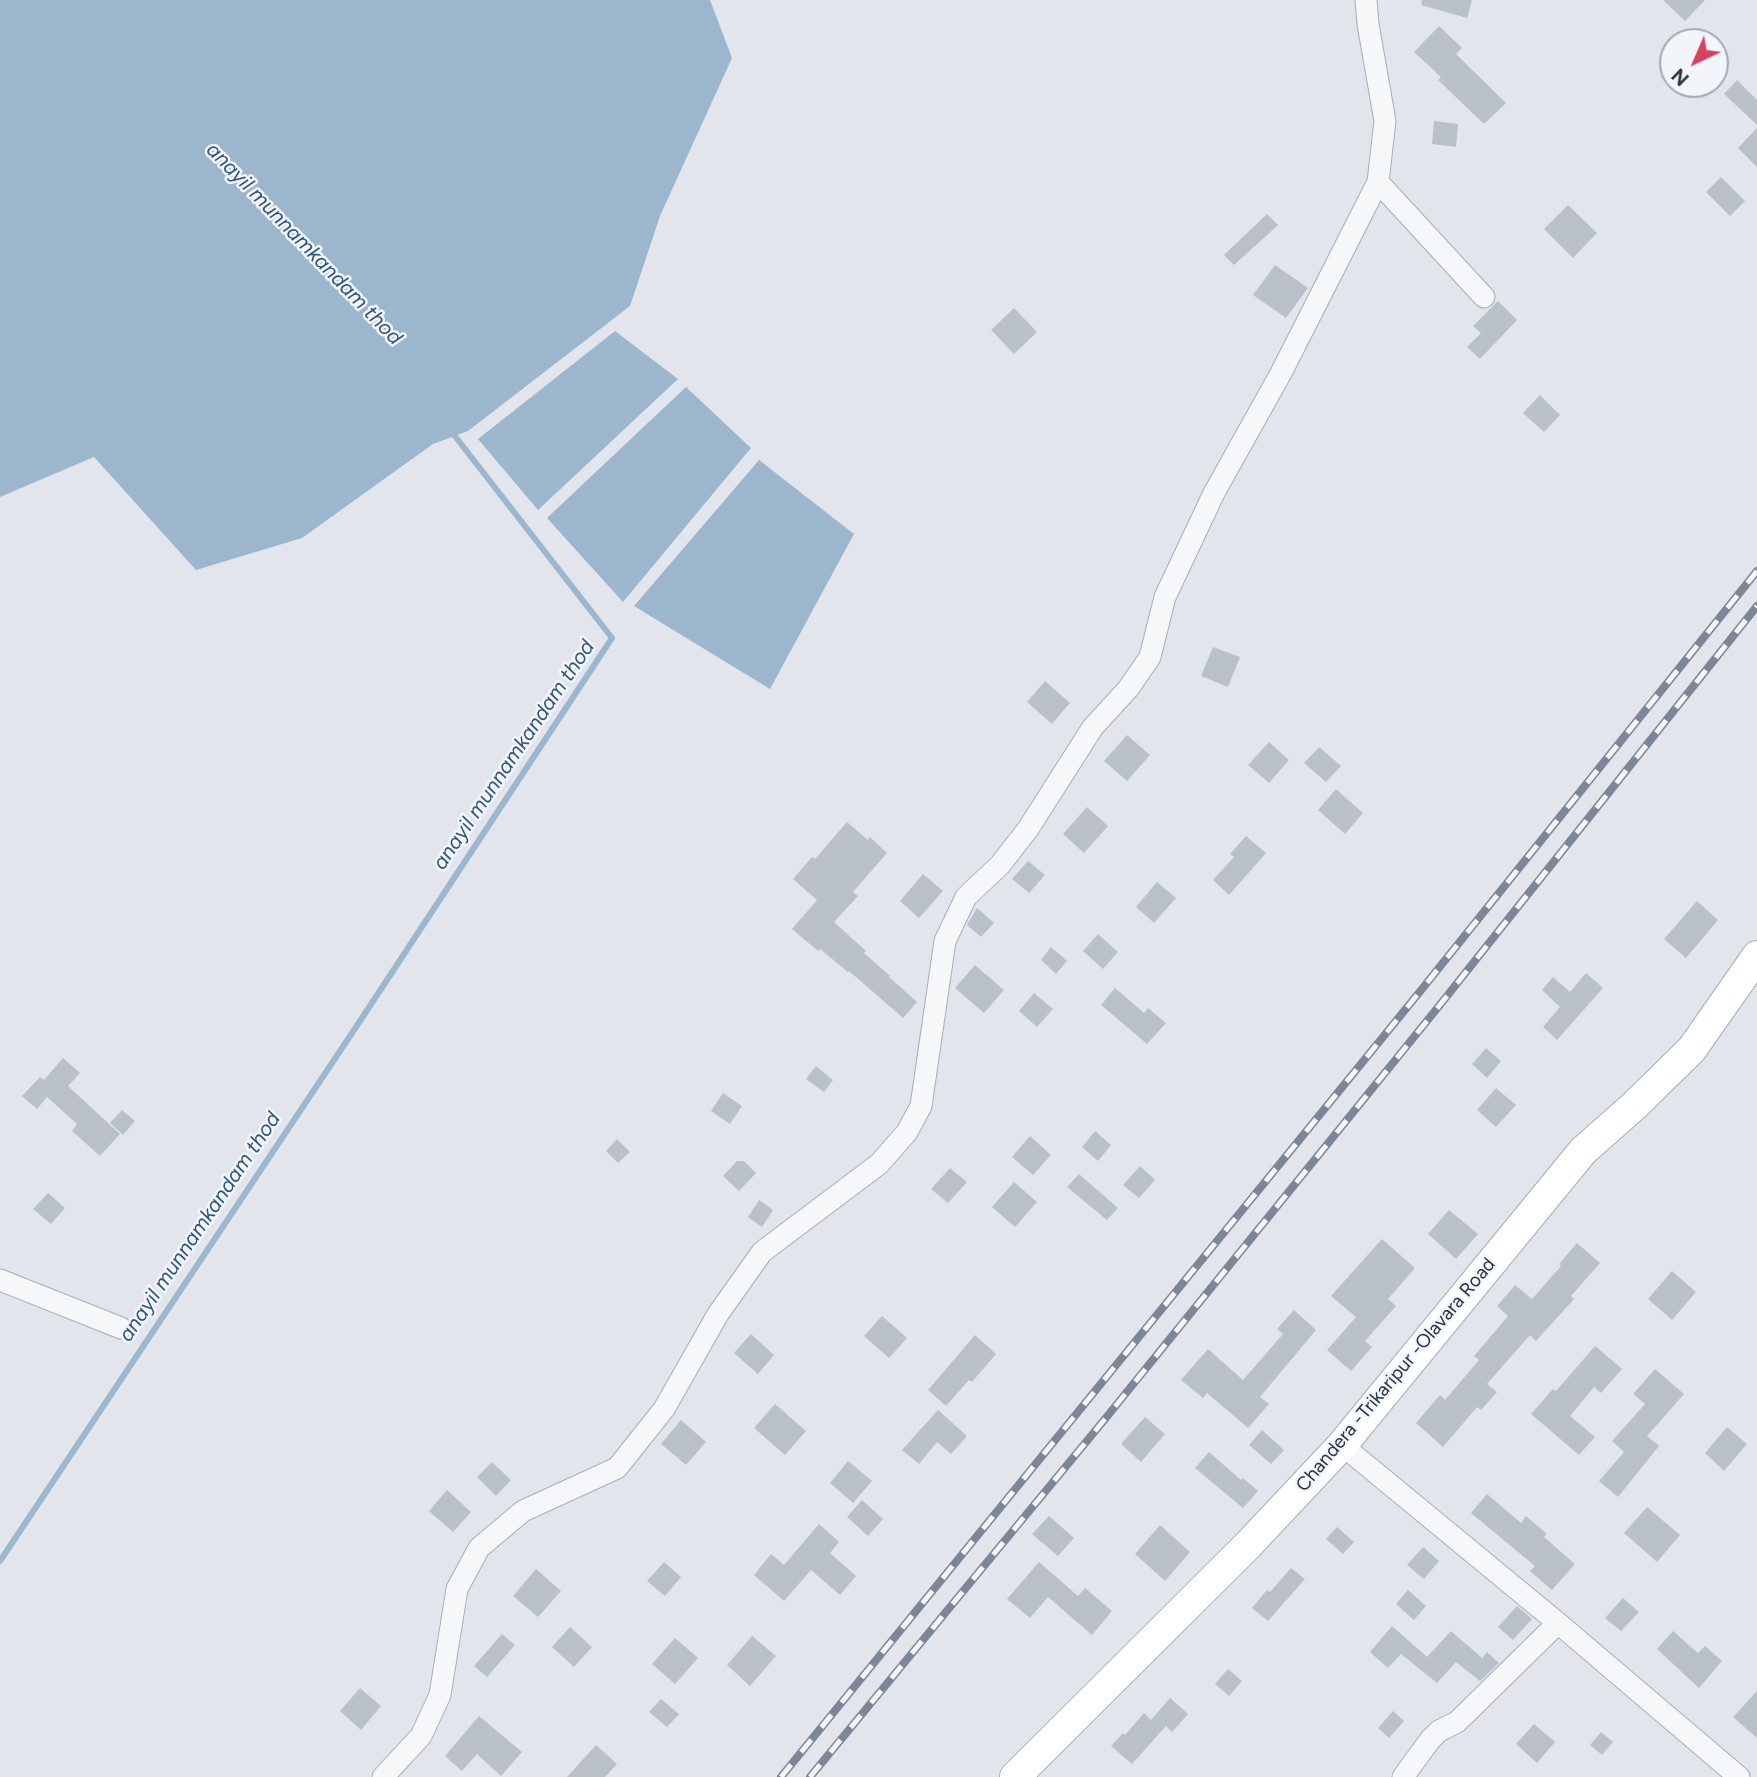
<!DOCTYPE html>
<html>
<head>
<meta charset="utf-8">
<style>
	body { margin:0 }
	#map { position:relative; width:1757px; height:1777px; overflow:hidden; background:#e2e6ec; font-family:Figtree,sans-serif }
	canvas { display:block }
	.north { position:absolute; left:1659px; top:28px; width:70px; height:70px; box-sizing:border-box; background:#f2f5f9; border:2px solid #a2a8b1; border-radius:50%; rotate:224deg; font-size:19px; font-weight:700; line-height:28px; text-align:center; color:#293545 }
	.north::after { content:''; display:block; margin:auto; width:24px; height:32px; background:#d7415f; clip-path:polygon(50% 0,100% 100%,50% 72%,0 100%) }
</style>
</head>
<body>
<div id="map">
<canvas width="1757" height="1777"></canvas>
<div class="north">N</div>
</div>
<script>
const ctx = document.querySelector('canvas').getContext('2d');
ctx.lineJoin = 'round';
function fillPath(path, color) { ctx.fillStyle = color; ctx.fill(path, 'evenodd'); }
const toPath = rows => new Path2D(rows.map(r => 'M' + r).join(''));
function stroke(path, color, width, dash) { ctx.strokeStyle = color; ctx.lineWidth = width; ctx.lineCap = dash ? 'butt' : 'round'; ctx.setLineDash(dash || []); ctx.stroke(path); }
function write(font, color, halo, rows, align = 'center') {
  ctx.font = font + ' Figtree,sans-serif'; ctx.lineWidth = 5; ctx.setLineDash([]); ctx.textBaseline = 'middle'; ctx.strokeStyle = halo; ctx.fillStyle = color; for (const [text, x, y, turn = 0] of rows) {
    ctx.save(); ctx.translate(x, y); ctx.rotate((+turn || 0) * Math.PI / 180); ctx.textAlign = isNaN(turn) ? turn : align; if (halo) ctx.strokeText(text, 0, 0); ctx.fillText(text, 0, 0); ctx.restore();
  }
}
const water = toPath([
	[0,0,710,0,732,58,660,216,630,306,468,431,433,444,302,538,196,570,94,457,0,497],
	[615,331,678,379,538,510,478,439],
	[686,387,751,448,623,602,547,518],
	[759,460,854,534,770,689,634,606]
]);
const stream = toPath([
	[0,1561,358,1024,612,638,451,431]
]);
const building = toPath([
	[1422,0,1472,0,1467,18,1421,5],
	[1663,0,1705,0,1685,21],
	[1439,26,1462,48,1456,54,1506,103,1484,124,1438,80,1441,77,1414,52],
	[1737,80,1757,100,1757,125,1724,94],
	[1434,121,1458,124,1456,147,1432,144],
	[1757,128,1757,167,1738,148],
	[1721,177,1745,201,1730,216,1706,192],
	[1568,205,1597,233,1573,258,1544,229],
	[1267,214,1278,225,1234,265,1224,255],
	[1275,265,1308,288,1286,318,1253,295],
	[1498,301,1517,320,1480,359,1467,347,1481,333,1473,326],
	[1014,308,1037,332,1014,354,991,330],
	[1540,395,1560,415,1544,432,1523,413],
	[1213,647,1240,657,1228,687,1201,676],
	[1045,681,1070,703,1052,724,1027,702],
	[1127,735,1150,755,1127,781,1104,761],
	[1269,742,1289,760,1269,783,1248,765],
	[1319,747,1341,766,1326,782,1304,763],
	[1336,789,1363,813,1345,834,1318,810],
	[1087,807,1108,826,1084,853,1063,834],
	[847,822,868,840,870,837,887,853,853,892,858,896,834,922,866,951,864,953,890,976,889,977,917,1002,903,1018,849,971,848,972,820,949,818,951,792,929,817,900,793,879,812,857,815,859],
	[1246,836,1266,853,1229,895,1213,880,1234,857,1230,854],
	[1028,861,1045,875,1029,893,1012,879],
	[923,874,943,891,919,918,900,901],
	[1157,882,1176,898,1154,923,1136,907],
	[1697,901,1718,920,1686,958,1664,939],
	[977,908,994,923,981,937,967,925],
	[1098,934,1118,952,1103,969,1083,951],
	[1051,947,1067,961,1056,974,1041,960],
	[975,965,1004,990,984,1013,955,988],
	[1586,973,1603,988,1557,1040,1543,1027,1560,1007,1542,990,1553,977,1570,992],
	[1115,988,1144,1013,1148,1008,1166,1023,1147,1044,1101,1005],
	[1034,993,1053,1009,1037,1027,1019,1011],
	[1486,1048,1501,1061,1487,1078,1472,1064],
	[63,1058,80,1073,68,1086,120,1134,100,1156,72,1131,77,1124,47,1097,37,1109,22,1096,40,1077,44,1080],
	[816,1066,833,1080,824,1092,806,1079],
	[1496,1088,1516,1105,1496,1127,1477,1110],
	[723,1093,742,1106,730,1124,711,1111],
	[122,1110,135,1121,123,1135,110,1123],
	[1095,1131,1111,1145,1098,1161,1082,1147],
	[1030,1136,1051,1155,1033,1175,1012,1157],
	[617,1139,630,1152,618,1163,606,1151],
	[737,1161,744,1161,756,1173,739,1191,723,1176],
	[1140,1166,1155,1180,1139,1198,1123,1185],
	[950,1168,967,1182,948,1203,931,1189],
	[1079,1174,1118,1208,1107,1220,1067,1187],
	[1014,1182,1037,1202,1015,1227,992,1207],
	[48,1193,65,1208,51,1224,33,1209],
	[759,1200,773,1210,762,1227,748,1217],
	[1449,1210,1478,1234,1456,1259,1428,1234],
	[1382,1239,1415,1268,1388,1299,1396,1306,1365,1341,1372,1347,1351,1371,1327,1350,1356,1317,1331,1296],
	[1577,1243,1600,1263,1571,1296,1574,1299,1536,1341,1530,1335,1487,1384,1497,1392,1481,1410,1477,1407,1443,1447,1416,1423,1440,1395,1445,1400,1479,1360,1474,1356,1508,1316,1497,1306,1515,1285,1532,1299,1561,1266,1559,1264],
	[1672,1271,1696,1292,1672,1320,1648,1299],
	[1294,1310,1316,1330,1260,1397,1269,1404,1248,1428,1207,1393,1203,1398,1181,1380,1208,1349,1243,1380,1283,1334,1277,1329],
	[882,1316,907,1338,889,1358,864,1336],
	[751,1334,774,1355,758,1374,734,1353],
	[975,1335,996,1354,972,1382,969,1380,946,1406,928,1390],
	[1595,1346,1622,1369,1601,1393,1594,1387,1570,1416,1595,1437,1579,1455,1531,1414,1553,1389,1556,1391],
	[1655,1369,1684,1394,1647,1436,1659,1446,1618,1497,1599,1481,1624,1452,1612,1441,1645,1404,1633,1394],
	[775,1404,806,1431,785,1455,754,1428],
	[938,1410,967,1436,951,1454,937,1442,919,1464,902,1450],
	[1145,1417,1165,1434,1141,1462,1121,1444],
	[681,1420,706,1442,686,1465,661,1444],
	[1727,1427,1747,1444,1724,1471,1705,1453],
	[1262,1430,1284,1450,1271,1464,1249,1445],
	[1209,1452,1241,1480,1243,1478,1258,1491,1243,1508,1195,1468],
	[848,1461,872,1481,853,1503,830,1483],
	[492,1462,511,1480,496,1496,477,1477],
	[447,1490,471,1512,453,1532,429,1511],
	[1487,1494,1521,1523,1526,1516,1547,1534,1544,1537,1575,1564,1552,1590,1530,1571,1535,1566,1471,1513],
	[862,1500,883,1519,868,1536,847,1517],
	[1647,1507,1680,1535,1657,1562,1624,1533],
	[1049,1516,1074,1538,1058,1556,1032,1534],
	[819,1524,839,1542,830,1553,856,1576,840,1595,811,1570,784,1601,754,1575,771,1554,784,1565],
	[1160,1525,1190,1552,1165,1581,1135,1554],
	[1337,1527,1354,1542,1343,1554,1326,1539],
	[1423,1547,1439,1561,1424,1579,1407,1565],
	[664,1562,681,1577,665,1596,647,1581],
	[1039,1562,1078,1596,1085,1588,1112,1611,1092,1635,1048,1597,1030,1618,1007,1599],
	[1291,1568,1305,1579,1268,1621,1252,1608,1267,1590,1270,1592],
	[536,1569,561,1591,538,1617,513,1596],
	[1408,1590,1426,1606,1414,1620,1396,1604],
	[1623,1598,1639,1612,1621,1631,1605,1618],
	[1517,1606,1532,1619,1513,1640,1498,1627],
	[1392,1626,1427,1657,1451,1631,1482,1658,1487,1652,1499,1663,1480,1681,1456,1662,1437,1683,1401,1654,1388,1668,1370,1652],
	[570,1627,592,1647,574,1667,552,1647],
	[1673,1631,1698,1653,1705,1646,1722,1661,1699,1688,1657,1649],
	[502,1634,515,1645,487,1677,474,1666],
	[752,1636,776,1656,750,1686,727,1665],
	[675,1638,698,1658,675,1684,652,1664],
	[1228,1669,1242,1681,1229,1696,1215,1684],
	[360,1688,381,1706,361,1730,340,1711],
	[1757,1691,1757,1738,1733,1717],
	[1170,1698,1188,1714,1172,1732,1166,1726,1132,1764,1111,1746,1123,1733,1125,1735,1144,1713,1151,1720],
	[661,1699,679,1714,667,1727,649,1712],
	[1393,1711,1404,1721,1389,1738,1378,1728],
	[479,1716,522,1752,501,1776,477,1754,462,1771,445,1756],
	[1534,1724,1555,1742,1537,1763,1516,1744],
	[1601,1732,1613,1742,1602,1755,1590,1745],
	[596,1745,617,1764,605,1777,567,1777]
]);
const minor = toPath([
	[1378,182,1484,297],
	[0,1280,121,1328],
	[1342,1445,1558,1623,1739,1777],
	[383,1777,421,1736,440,1695,457,1589,479,1548,523,1511,617,1468,664,1409,718,1314,762,1252,879,1164,907,1132,921,1106,945,941,966,897,1000,865,1028,829,1093,727,1128,689,1150,657,1165,597,1214,493,1281,373,1378,182,1385,121,1368,24,1366,0],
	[1403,1777,1430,1740,1439,1731,1457,1722,1558,1623]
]);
const secondary = toPath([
	[1015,1777,1249,1544,1342,1445,1583,1151,1635,1105,1692,1049,1757,956]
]);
const rail = toPath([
	[781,1777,1422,989,1757,571],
	[810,1777,1105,1419,1439,1006,1757,606]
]);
const streetNames = [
	["Chandera -Trikaripur -Olavara Road",1396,1375,-50]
];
const waterNames = [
	["anayil munnamkandam thod",304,244,46],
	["anayil munnamkandam thod",514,755,-56],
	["anayil munnamkandam thod",200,1227,-56]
];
fillPath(water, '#9cb6cd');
stroke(stream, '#9cb6cd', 6);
fillPath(building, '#b9c0ca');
stroke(minor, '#a7adb7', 23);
stroke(secondary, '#a7adb7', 32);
stroke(minor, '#f6f7f9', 21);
stroke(secondary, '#fff', 30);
stroke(rail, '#7b8696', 8);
stroke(rail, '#f2f5f9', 5, [16]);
write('19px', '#293545', '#f2f5f9', streetNames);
write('italic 21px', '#30567c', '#f2f5f9', waterNames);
</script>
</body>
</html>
